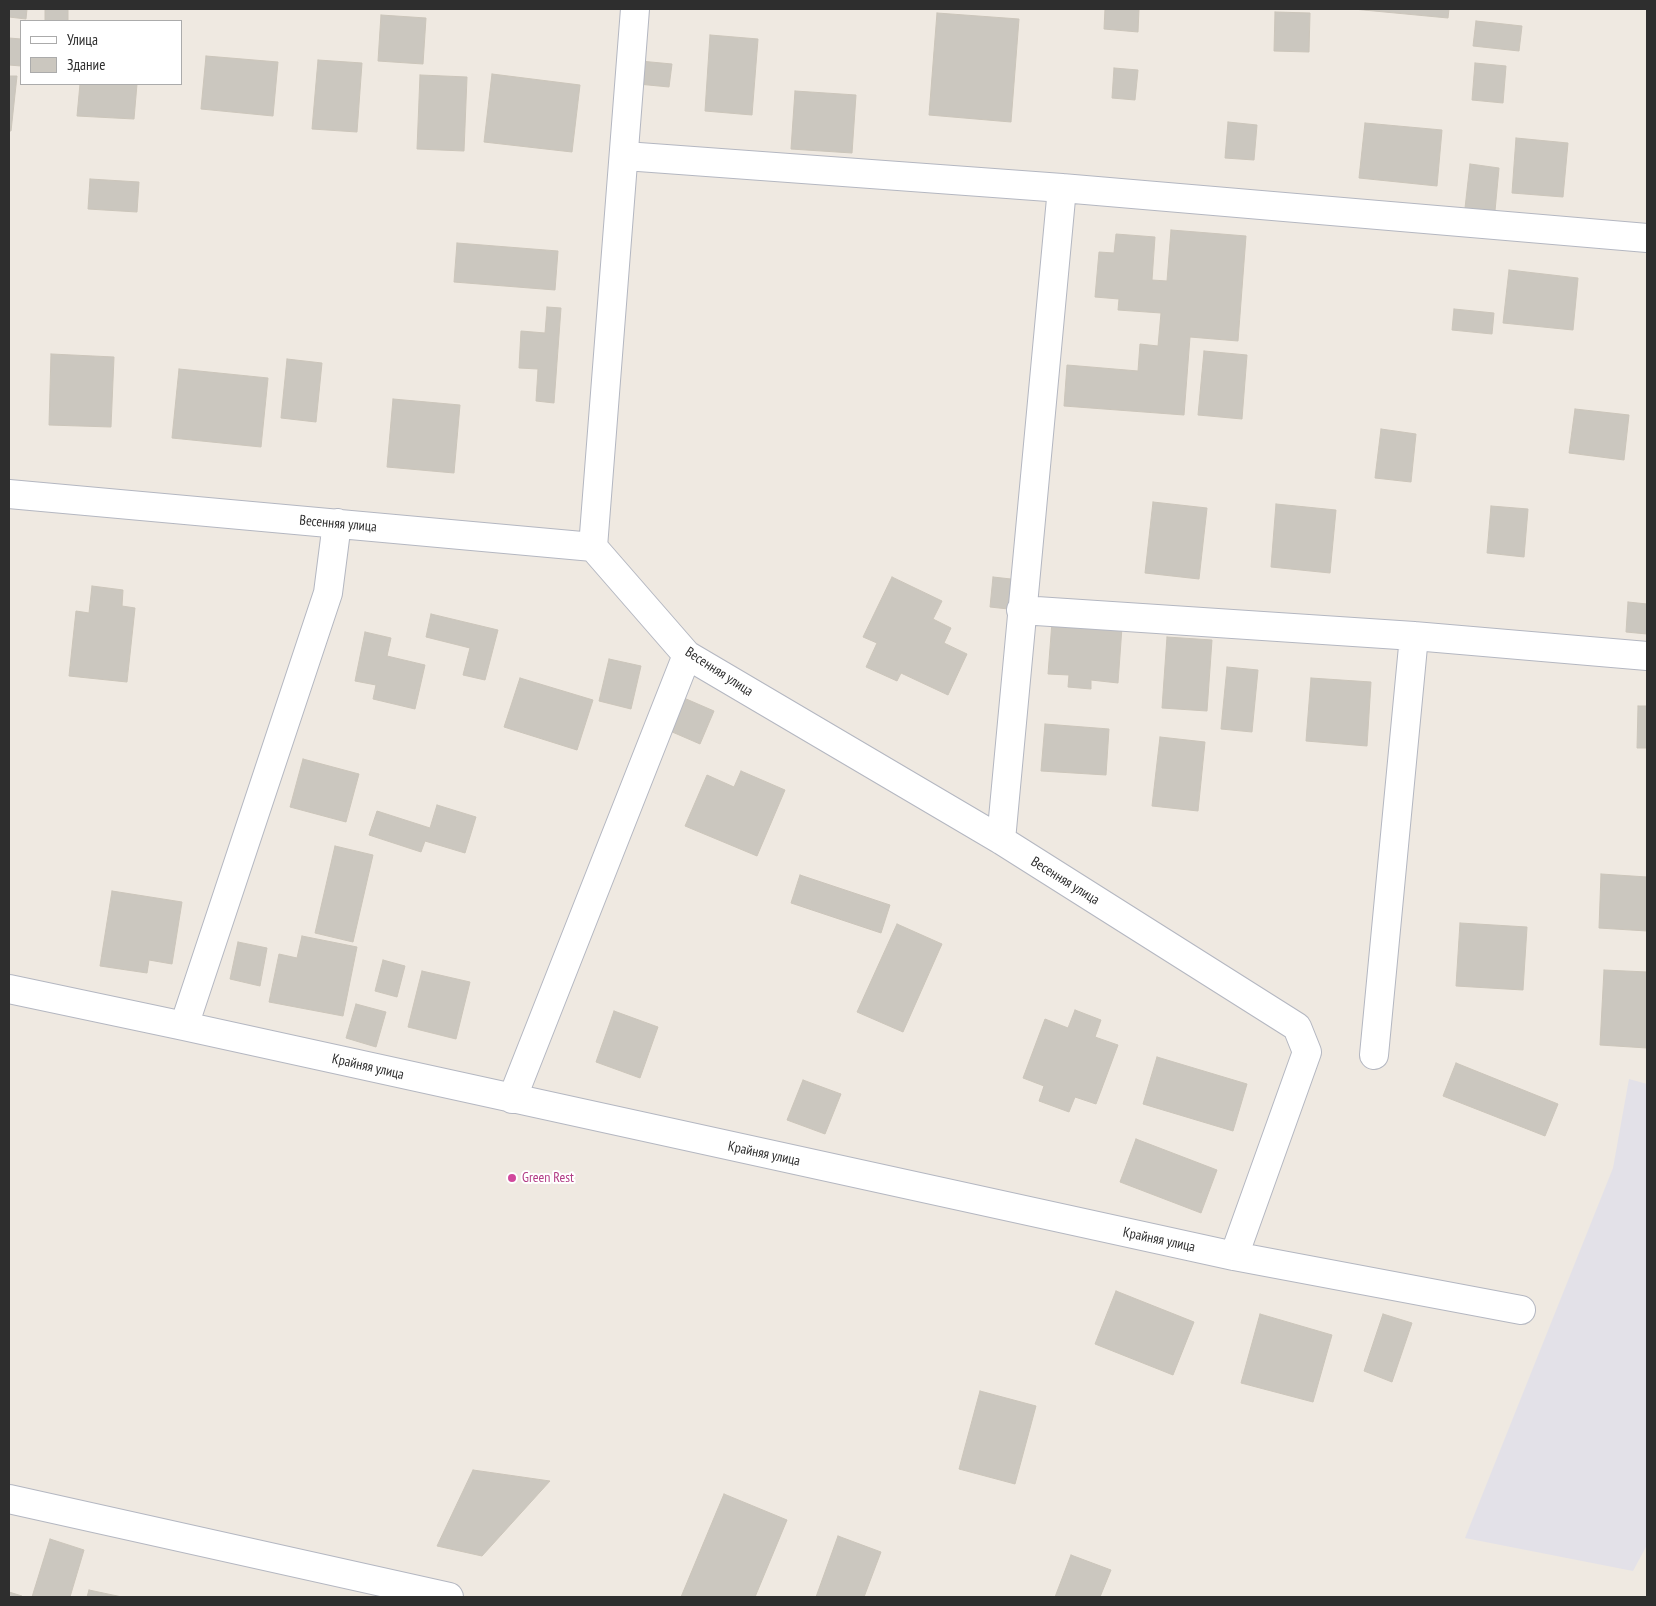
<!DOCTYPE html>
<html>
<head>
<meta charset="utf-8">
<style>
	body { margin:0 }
	#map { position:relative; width:1656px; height:1606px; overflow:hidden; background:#efe9e1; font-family:"PT Sans Narrow",sans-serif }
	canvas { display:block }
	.frame { position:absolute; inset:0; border:10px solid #2e2e2e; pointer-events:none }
	.legend { position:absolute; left:20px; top:20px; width:162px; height:65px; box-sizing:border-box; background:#fff; border:1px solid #ababab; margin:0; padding:6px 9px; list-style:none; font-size:15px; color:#2e2e2e }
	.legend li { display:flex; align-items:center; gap:10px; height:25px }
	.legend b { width:25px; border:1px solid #ababab }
</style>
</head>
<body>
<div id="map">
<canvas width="1656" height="1606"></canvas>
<div class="frame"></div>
<ul class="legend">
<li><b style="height:6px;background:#fff"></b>Улица</li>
<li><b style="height:14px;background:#cbc7bf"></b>Здание</li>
</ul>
</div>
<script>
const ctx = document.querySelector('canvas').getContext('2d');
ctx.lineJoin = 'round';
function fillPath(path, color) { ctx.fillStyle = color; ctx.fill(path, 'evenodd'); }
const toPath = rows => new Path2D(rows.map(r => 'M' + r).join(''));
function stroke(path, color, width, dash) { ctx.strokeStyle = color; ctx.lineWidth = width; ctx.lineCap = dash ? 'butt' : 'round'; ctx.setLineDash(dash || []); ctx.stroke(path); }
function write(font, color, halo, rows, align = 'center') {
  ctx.font = font + ' "PT Sans Narrow",sans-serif'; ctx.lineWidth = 4; ctx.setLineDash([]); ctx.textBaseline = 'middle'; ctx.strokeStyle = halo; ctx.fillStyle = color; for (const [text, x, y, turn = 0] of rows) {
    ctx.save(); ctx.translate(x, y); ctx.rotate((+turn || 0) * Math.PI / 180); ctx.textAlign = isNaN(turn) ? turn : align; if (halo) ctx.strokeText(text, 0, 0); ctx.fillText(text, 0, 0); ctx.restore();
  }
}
const industrial = toPath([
	[1629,1079,1647,1084,1647,1545,1633,1571,1465,1538,1613,1168]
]);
const building = toPath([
	[9,9,27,9,26,19,9,17,9,9],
	[45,9,68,9,68,21,45,21,45,9],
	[1105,9,1139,9,1138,32,1104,29,1105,9],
	[1353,9,1449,9,1448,18,1353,9],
	[1275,12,1310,13,1309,52,1274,51,1275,12],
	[937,13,1019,19,1011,122,929,115,937,13],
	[381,15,426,18,423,64,378,61,381,15],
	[1476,21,1522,26,1519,51,1473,46,1476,21],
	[710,35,758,39,752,115,705,111,710,35],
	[9,38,21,39,21,66,9,65,9,38],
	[206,56,278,62,273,116,201,109,206,56],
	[318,60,362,63,357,132,312,129,318,60],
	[640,61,672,64,669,87,638,84,640,61],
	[1475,63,1506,66,1503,103,1472,100,1475,63],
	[1114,68,1138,70,1135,100,1112,98,1114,68],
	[492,74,580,85,572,152,484,142,492,74],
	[420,75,467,77,464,151,417,149,420,75],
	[9,76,17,76,11,131,9,131,9,76],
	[80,84,137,84,134,119,77,116,80,84],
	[795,91,856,95,852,153,791,149,795,91],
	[1228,122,1257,125,1254,160,1225,158,1228,122],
	[1365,123,1442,130,1437,186,1359,178,1365,123],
	[1516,138,1568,143,1563,197,1512,193,1516,138],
	[1470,164,1499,168,1495,211,1465,208,1470,164],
	[90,179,139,182,137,212,88,209,90,179],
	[1171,230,1246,236,1238,341,1190,337,1184,415,1064,406,1067,365,1138,371,1140,344,1158,346,1161,313,1118,310,1119,299,1095,297,1099,252,1114,253,1116,234,1155,237,1152,280,1167,281,1171,230],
	[457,243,558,251,555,290,454,282,457,243],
	[1509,270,1578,278,1573,330,1503,323,1509,270],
	[547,307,561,308,554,403,536,401,538,369,519,368,521,331,545,333,547,307],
	[1454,309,1494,313,1492,334,1452,330,1454,309],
	[1204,351,1247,355,1242,419,1198,415,1204,351],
	[51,354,114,357,111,427,49,425,51,354],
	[287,359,322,363,316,422,281,418,287,359],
	[179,369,268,378,261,447,172,438,179,369],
	[393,399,460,405,454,473,387,467,393,399],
	[1575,409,1629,415,1624,460,1569,453,1575,409],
	[1381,429,1416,434,1411,482,1375,478,1381,429],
	[1153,502,1207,508,1199,579,1145,573,1153,502],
	[1276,504,1336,510,1330,573,1271,567,1276,504],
	[1491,506,1528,509,1524,557,1487,553,1491,506],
	[892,577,942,601,933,619,951,628,944,643,967,654,948,695,901,673,897,681,866,667,877,643,863,637,892,577],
	[993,577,1020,580,1017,610,990,607,993,577],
	[92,586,123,590,122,606,135,608,127,682,69,676,76,611,89,613,92,586],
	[1628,602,1647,604,1647,634,1626,632,1628,602],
	[431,614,498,630,485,680,463,675,470,648,426,637,431,614],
	[1052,622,1122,627,1118,683,1091,680,1091,689,1068,687,1069,675,1048,674,1052,622],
	[365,632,391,638,387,656,425,665,415,709,373,699,376,685,355,681,365,632],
	[1167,637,1212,640,1207,711,1162,708,1167,637],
	[609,659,641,666,631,709,599,701,609,659],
	[1227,667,1258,670,1252,732,1221,729,1227,667],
	[520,678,593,700,577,750,504,727,520,678],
	[1311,678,1371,682,1367,746,1306,741,1311,678],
	[677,695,714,711,700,744,663,728,677,695],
	[1638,706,1647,706,1647,748,1637,748,1638,706],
	[1045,724,1109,729,1106,775,1041,771,1045,724],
	[1160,737,1205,742,1198,811,1152,806,1160,737],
	[303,759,359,774,346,822,290,807,303,759],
	[741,771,785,790,757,856,685,826,707,775,734,787,741,771],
	[437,805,476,817,465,853,425,841,421,852,369,835,377,811,430,828,437,805],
	[335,846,373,855,353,942,315,933,335,846],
	[1601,874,1647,877,1647,931,1599,928,1601,874],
	[800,875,890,905,881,933,791,903,800,875],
	[112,891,182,902,172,964,149,960,147,973,100,966,112,891],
	[1460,923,1527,927,1523,990,1456,986,1460,923],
	[897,924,942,944,903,1032,857,1012,897,924],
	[302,936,357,947,343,1016,269,1002,279,954,297,958,302,936],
	[238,942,267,948,260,986,230,979,238,942],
	[383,960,405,966,397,997,375,991,383,960],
	[1604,970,1647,972,1647,1048,1600,1045,1604,970],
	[422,971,470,982,456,1039,408,1027,422,971],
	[356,1004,386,1012,376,1047,346,1038,356,1004],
	[1075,1010,1101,1020,1095,1037,1118,1045,1096,1104,1075,1097,1069,1112,1039,1101,1044,1086,1023,1078,1045,1019,1068,1028,1075,1010],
	[614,1011,658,1027,640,1078,596,1062,614,1011],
	[1157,1057,1247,1084,1233,1131,1143,1104,1157,1057],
	[1456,1063,1558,1104,1545,1136,1443,1096,1456,1063],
	[803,1080,841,1094,825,1134,787,1120,803,1080],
	[1136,1139,1217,1170,1201,1213,1120,1182,1136,1139],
	[1116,1291,1194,1322,1173,1375,1095,1344,1116,1291],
	[1260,1314,1332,1335,1313,1402,1241,1383,1260,1314],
	[1383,1314,1412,1323,1392,1382,1364,1371,1383,1314],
	[980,1391,1036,1406,1015,1484,959,1469,980,1391],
	[473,1470,550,1481,482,1556,437,1546,473,1470],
	[724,1494,787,1520,755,1597,681,1597,724,1494],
	[838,1536,881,1552,864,1597,816,1597,838,1536],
	[50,1539,84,1550,70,1597,32,1597,50,1539],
	[1071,1555,1111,1570,1100,1597,1055,1597,1071,1555],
	[89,1590,122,1597,87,1597,89,1590],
	[9,1592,22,1596,22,1597,9,1597,9,1592]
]);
const minor = toPath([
	[625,156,1062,188,1647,238],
	[9,494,593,547,687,655,1001,840,1297,1027,1307,1052,1234,1256],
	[593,547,635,9],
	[1021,610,1414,636,1647,656],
	[1001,840,1062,188],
	[9,989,184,1026,1234,1256,1521,1310],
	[184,1026,328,593,337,523],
	[1374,1055,1414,636],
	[512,1099,687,655],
	[9,1499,449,1597]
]);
const markers = [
	[512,1178,5,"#d1479c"]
];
const streetNames = [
	["Весенняя улица",338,524,5],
	["Весенняя улица",719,672,33],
	["Весенняя улица",1065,881,32],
	["Крайняя улица",368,1067,13],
	["Крайняя улица",764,1154,12],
	["Крайняя улица",1159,1240,12]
];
const hotelNames = [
	["Green Rest",522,1178]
];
fillPath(industrial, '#e3e1e8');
fillPath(building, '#cbc7bf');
stroke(building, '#cbc5ba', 1);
stroke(minor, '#b4b7c1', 30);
stroke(minor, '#fff', 28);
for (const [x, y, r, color] of markers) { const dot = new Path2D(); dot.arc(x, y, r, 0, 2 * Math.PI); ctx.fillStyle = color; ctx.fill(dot); stroke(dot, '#fff', 2); }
write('14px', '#2e2e2e', '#fff', streetNames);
write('14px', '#b23c85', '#fff', hotelNames, 'left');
</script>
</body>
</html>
